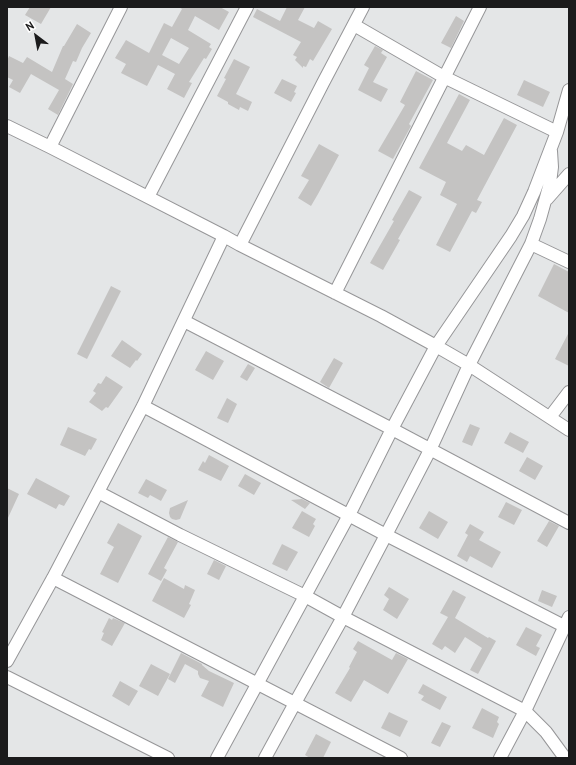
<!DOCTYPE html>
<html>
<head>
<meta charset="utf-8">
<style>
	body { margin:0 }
	#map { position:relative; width:576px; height:765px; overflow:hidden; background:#e4e6e7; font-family:"PT Sans",sans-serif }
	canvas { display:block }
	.frame { position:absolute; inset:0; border:8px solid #1b1b1c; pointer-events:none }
	.north { position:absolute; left:16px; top:16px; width:40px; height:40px; -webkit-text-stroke:3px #fff; paint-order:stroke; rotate:328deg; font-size:11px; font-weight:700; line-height:16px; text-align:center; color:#1b1b1c }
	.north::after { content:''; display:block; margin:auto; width:14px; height:18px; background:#1b1b1c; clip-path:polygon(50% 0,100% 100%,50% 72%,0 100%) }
</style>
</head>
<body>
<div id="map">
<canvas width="576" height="765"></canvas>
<div class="frame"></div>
<div class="north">N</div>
</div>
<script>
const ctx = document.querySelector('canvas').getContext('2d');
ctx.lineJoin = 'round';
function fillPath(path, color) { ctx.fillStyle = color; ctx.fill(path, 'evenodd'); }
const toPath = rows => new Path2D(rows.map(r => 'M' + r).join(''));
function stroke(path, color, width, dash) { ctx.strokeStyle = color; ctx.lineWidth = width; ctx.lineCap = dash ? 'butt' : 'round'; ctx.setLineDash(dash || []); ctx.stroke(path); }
const building = toPath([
	[30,7,51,7,41,24,25,15],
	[179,7,220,7,229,12,219,30,195,16,188,30,211,44,209,47,212,49,206,59,204,58,189,82,192,83,184,98,167,89,175,74,158,65,147,86,121,73,126,64,115,58,126,40,149,53,164,23,172,27,182,9],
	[171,38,189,48,179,64,162,55],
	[287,7,305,7,298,20,314,28,318,21,332,29,313,61,310,59,306,67,303,66,303,68,295,60,297,57,293,55,301,42,253,17,257,9,280,21],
	[456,16,464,21,451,48,441,43],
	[77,24,91,33,82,48,76,62,73,61,65,79,73,84,58,115,48,109,59,90,31,74,20,93,9,87,13,80,7,77,7,61,9,56,23,63,27,57,52,72,63,46,64,46],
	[375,46,383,50,381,53,387,57,373,82,388,89,381,102,358,90,369,68,364,65],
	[234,59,250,67,236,94,252,102,248,111,240,107,239,110,228,104,228,102,217,96,226,79,224,78],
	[416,71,433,80,409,124,411,126,393,159,378,151,405,105,400,102],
	[282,79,297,86,294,92,296,93,291,102,274,93],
	[524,80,550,92,543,107,517,95],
	[459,94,470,100,447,143,462,151,466,145,484,155,504,118,517,125,477,200,482,202,476,213,472,211,450,252,436,245,457,204,440,195,446,182,419,168],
	[319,144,339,155,318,194,311,206,298,198,309,180,301,176],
	[409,190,422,197,398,239,400,240,383,270,370,263,394,221,392,220],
	[554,264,569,272,569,313,538,296],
	[111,286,121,291,87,359,77,354],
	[569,332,569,366,555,359],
	[122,340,142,354,137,361,136,360,130,368,111,356],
	[206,351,224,361,213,380,195,370],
	[334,358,343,363,329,388,320,382],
	[248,364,255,368,247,381,240,377],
	[106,376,123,387,108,408,106,407,102,411,89,402,96,393,93,391,98,383,101,384],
	[227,398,237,404,228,423,217,418],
	[470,424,480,428,472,446,462,442],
	[68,427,97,439,91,450,89,449,85,456,60,445],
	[510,432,529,442,523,453,504,443],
	[209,455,229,466,221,481,198,470,203,461,205,463],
	[527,457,543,466,535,480,519,471],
	[245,474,261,483,254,495,238,486],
	[36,478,70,496,64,506,59,504,56,509,27,494],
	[146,479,167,490,161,501,150,495,148,498,138,493],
	[7,488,19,494,7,520],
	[302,499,310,503,305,509,291,500],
	[188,500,180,519,176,520,172,519,170,517,169,513,170,508],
	[506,502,522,510,514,525,498,517],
	[302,511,316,519,313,524,315,526,309,537,292,528],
	[429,511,448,522,438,539,419,528],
	[549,521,559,526,547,547,537,541],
	[118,523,142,536,118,583,100,574,114,547,107,543],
	[470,524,484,532,479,540,501,552,492,568,470,556,467,562,457,556,468,535,465,533],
	[168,537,178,542,164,568,167,570,161,581,148,574],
	[282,544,298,552,287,571,272,564],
	[214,560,226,566,219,580,207,574],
	[164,578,184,589,185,585,195,590,189,604,191,605,184,618,152,601],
	[389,587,409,599,397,619,383,610,389,599,384,595],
	[453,590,466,597,455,618,488,638,489,637,496,641,478,674,470,670,482,648,465,637,455,653,445,646,442,650,432,644,448,617,440,613],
	[542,590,557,596,552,607,538,601],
	[109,618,112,620,113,618,125,623,112,646,101,640,104,633,102,632],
	[526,627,542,635,536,646,540,648,536,656,516,645],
	[358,641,392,660,396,653,408,659,388,694,364,680,351,702,335,693,350,668,349,667,357,652,353,649],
	[181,653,202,664,202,665,209,671,234,683,223,707,201,696,209,681,200,678,198,674,198,671,185,664,175,683,168,679],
	[151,664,170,674,158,696,139,686],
	[120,681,138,691,129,706,112,696],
	[423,684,447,697,440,710,421,700,424,696,418,693],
	[482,708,499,717,497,722,499,724,493,738,472,728],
	[389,712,408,721,400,737,381,728],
	[442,722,451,726,440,747,431,743],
	[316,734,331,742,323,758,310,758,305,755]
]);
const minor = toPath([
	[354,25,444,77,557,132],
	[7,126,50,147,224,236,240,245,381,316,436,346,469,365,569,430],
	[50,147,121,7],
	[148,197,247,7],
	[547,199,569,174],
	[531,244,569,262],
	[240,245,323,83,363,7],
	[335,293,480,7],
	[184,321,392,429,569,523],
	[143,406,386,535,564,626],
	[550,417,569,392],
	[98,492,180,535,305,596,343,617,525,711,546,732,565,758],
	[53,578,401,758],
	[7,661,53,578,143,406,224,236],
	[7,677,168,758],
	[217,758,349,515,392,429,436,346,511,236,523,216,534,192,557,132,569,90],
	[265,758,295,703,343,617,386,535,430,450,469,365,531,244,540,219,550,183,552,167,551,151],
	[500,758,525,711,569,617]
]);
fillPath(building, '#c4c3c2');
stroke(minor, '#969698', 14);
stroke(minor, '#fff', 12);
</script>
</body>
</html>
